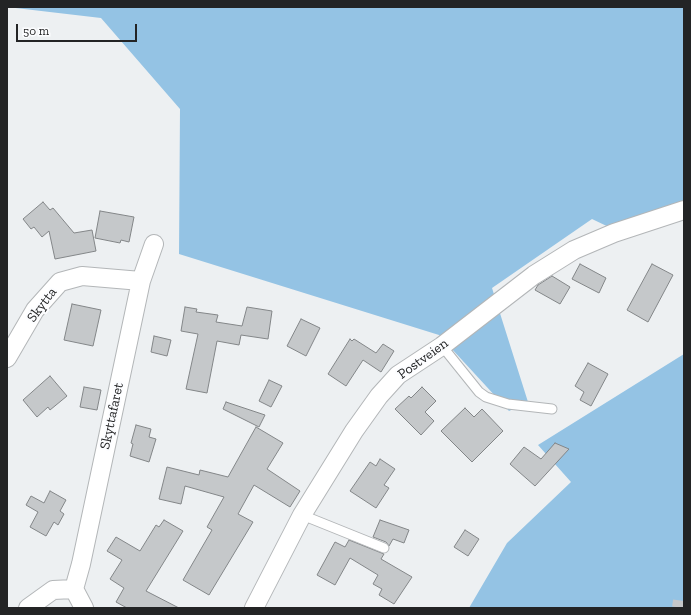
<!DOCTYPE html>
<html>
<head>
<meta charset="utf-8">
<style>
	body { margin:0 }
	#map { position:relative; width:691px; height:615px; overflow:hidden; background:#edf0f2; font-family:"Zilla Slab",serif }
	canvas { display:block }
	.frame { position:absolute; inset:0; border:8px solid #232425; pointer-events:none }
	.scale { position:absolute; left:16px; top:24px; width:121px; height:18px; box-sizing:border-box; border:2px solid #232425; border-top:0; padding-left:5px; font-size:12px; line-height:14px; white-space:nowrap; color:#232425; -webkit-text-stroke:3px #fcfdff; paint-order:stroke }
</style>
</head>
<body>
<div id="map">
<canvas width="691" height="615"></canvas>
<div class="frame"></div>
<div class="scale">50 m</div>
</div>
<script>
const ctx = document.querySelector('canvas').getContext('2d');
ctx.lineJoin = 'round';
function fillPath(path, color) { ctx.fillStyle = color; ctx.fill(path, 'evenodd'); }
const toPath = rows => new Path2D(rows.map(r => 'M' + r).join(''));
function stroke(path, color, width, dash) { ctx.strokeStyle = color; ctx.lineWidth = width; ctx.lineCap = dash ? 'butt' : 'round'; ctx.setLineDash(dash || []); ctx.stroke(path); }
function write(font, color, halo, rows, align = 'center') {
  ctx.font = font + ' "Zilla Slab",serif'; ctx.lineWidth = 4; ctx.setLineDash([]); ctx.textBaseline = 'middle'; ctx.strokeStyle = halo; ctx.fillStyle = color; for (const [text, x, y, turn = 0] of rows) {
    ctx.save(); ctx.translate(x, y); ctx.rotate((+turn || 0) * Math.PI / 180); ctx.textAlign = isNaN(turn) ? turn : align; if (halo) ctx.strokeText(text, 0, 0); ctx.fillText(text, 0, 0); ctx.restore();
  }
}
const forest = toPath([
	[7,7,684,7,684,202,615,230,592,219,492,288,528,402,509,411,439,335,179,254,180,109,101,18],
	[684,354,684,608,469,608,507,543,571,482,538,445]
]);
const building = toPath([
	[43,202,50,210,53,208,74,233,92,230,96,251,55,259,49,231,42,237,34,227,31,229,23,219,43,202],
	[100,211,134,217,129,242,121,240,120,243,95,238,100,211],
	[580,264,606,278,599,293,572,279,580,264],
	[652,264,673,275,648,322,627,310,652,264],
	[552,276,570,287,560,304,535,290,538,285,552,276],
	[72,304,101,310,93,346,64,340,72,304],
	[185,307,197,309,196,312,218,315,216,322,242,326,247,307,272,311,268,339,241,335,239,345,217,341,207,393,186,389,198,334,181,331,185,307],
	[301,319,320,328,306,356,287,346,301,319],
	[154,336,171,340,167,356,151,352,154,336],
	[350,339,352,341,354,339,376,353,383,344,394,351,381,372,363,360,346,386,328,374,350,339],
	[588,363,608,374,591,406,580,400,584,392,575,386,588,363],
	[50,376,67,396,50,410,48,407,37,417,23,400,50,376],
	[269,380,282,386,271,407,259,401,269,380],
	[84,387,101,390,97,410,80,407,84,387],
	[422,387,436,401,425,412,434,421,421,435,395,409,409,396,411,398,422,387],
	[226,402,265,415,259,427,223,409,226,402],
	[465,408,474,417,482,409,503,431,472,462,441,431,465,408],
	[136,425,151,429,149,437,156,439,149,462,130,456,133,444,131,443,136,425],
	[256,427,283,443,267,469,300,491,290,507,254,485,238,514,253,522,209,595,183,580,212,530,207,527,224,497,185,486,181,504,159,499,167,467,199,475,200,470,228,477,256,427],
	[555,443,569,449,535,486,510,464,524,447,541,459,555,443],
	[380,459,395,469,384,485,389,488,376,508,350,491,370,462,376,466,380,459],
	[50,491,66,500,60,511,64,514,58,525,54,522,46,536,30,527,38,512,26,505,31,496,44,503,50,491],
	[164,520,183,531,146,591,179,608,127,608,116,602,124,588,110,579,122,560,107,551,116,537,140,551,156,525,159,527,164,520],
	[380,520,409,530,404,543,393,539,389,546,386,542,373,537,380,520],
	[465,530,479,539,468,556,454,547,465,530],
	[349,540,384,554,381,559,412,577,394,604,379,595,382,589,373,584,378,575,350,558,335,585,317,575,335,542,345,547,349,540]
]);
const trunkTunnel = toPath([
	[683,608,684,601]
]);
const service = toPath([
	[442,346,479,392,486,397,508,404,552,409],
	[302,515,384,548]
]);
const minor = toPath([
	[7,358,35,310,60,282,82,276,141,281],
	[28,608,53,590,74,589],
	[84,608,74,589,81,564,141,281,154,244],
	[254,608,302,515,354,431,379,396,398,375,442,346,534,275,574,250,614,233,684,210]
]);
const streetNames = [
	["Skytta",42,305,-53],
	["Postveien",423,359,-36],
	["Skyttafaret",112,416,-78]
];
fillPath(forest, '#94c3e4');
fillPath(building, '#c5c8ca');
stroke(building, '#838688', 1);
stroke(trunkTunnel, '#c5c7c9', 22, [22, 11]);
stroke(service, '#b3b6b8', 11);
stroke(minor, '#b3b6b8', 20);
stroke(service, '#fff', 9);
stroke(minor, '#fff', 18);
write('14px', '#232425', '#fcfdff', streetNames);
</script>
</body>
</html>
